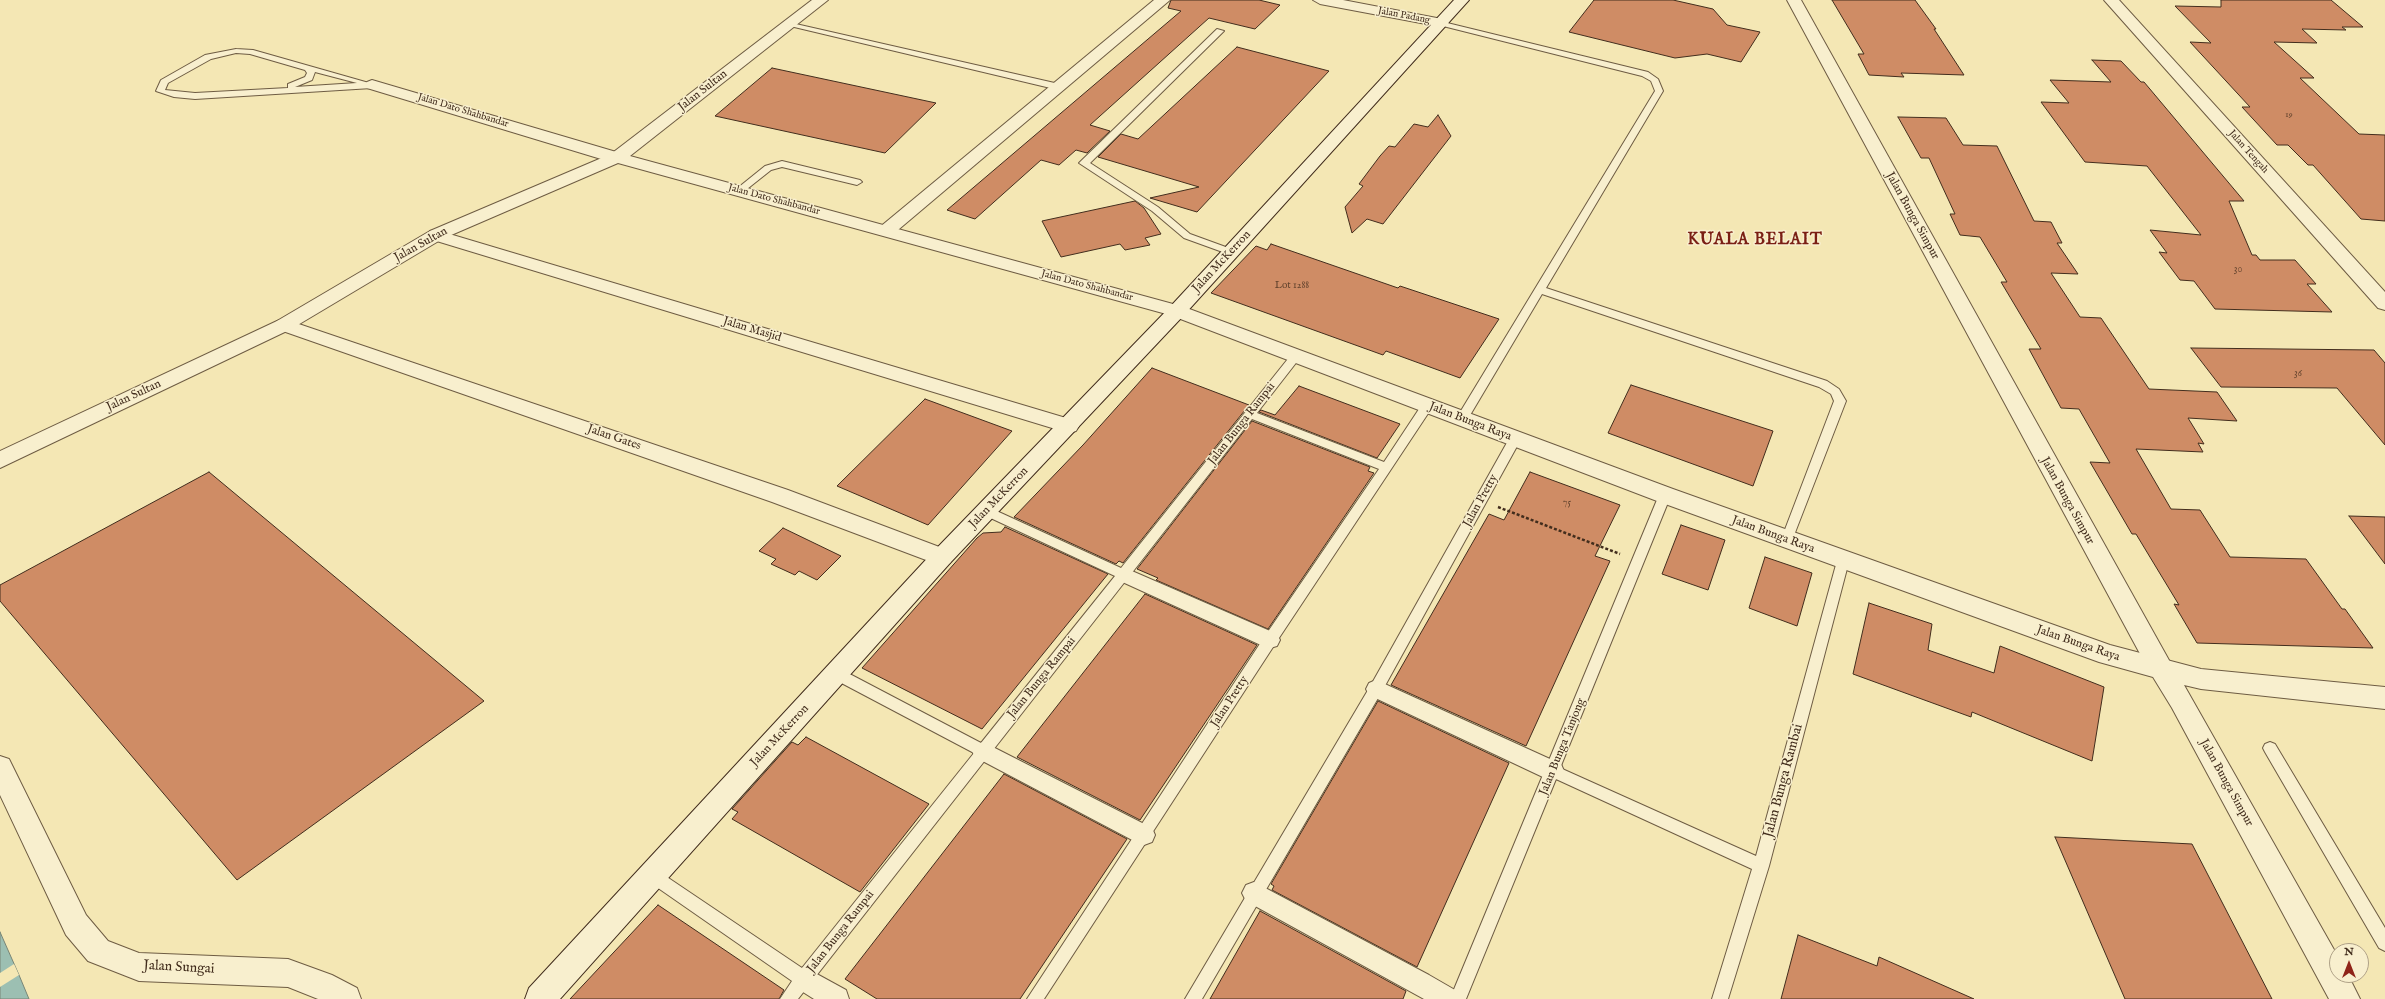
<!DOCTYPE html>
<html>
<head>
<meta charset="utf-8">
<style>
	body { margin:0 }
	#map { position:relative; width:2385px; height:999px; overflow:hidden; background:#f4e7b4; font-family:"IM FELL English",serif }
	canvas { display:block }
	.north { position:absolute; left:2329px; top:943px; width:40px; height:40px; box-sizing:border-box; background:#f8efce; border:1px solid #afa187; border-radius:50%; rotate:0deg; font-size:11px; font-weight:700; line-height:16px; text-align:center; color:#422d1d }
	.north::after { content:''; display:block; margin:auto; width:14px; height:18px; background:#8f2418; clip-path:polygon(50% 0,100% 100%,50% 72%,0 100%) }
</style>
</head>
<body>
<div id="map">
<canvas width="2385" height="999"></canvas>
<div class="north">N</div>
</div>
<script>
const ctx = document.querySelector('canvas').getContext('2d');
ctx.lineJoin = 'round';
function fillPath(path, color) { ctx.fillStyle = color; ctx.fill(path, 'evenodd'); }
const toPath = rows => new Path2D(rows.map(r => 'M' + r).join(''));
function stroke(path, color, width, dash) { ctx.strokeStyle = color; ctx.lineWidth = width; ctx.lineCap = dash ? 'butt' : 'round'; ctx.setLineDash(dash || []); ctx.stroke(path); }
function write(font, color, halo, rows, align = 'center') {
  ctx.font = font + ' "IM FELL English",serif'; ctx.lineWidth = 3; ctx.setLineDash([]); ctx.textBaseline = 'middle'; ctx.strokeStyle = halo; ctx.fillStyle = color; for (const [text, x, y, turn = 0] of rows) {
    ctx.save(); ctx.translate(x, y); ctx.rotate((+turn || 0) * Math.PI / 180); ctx.textAlign = isNaN(turn) ? turn : align; if (halo) ctx.strokeText(text, 0, 0); ctx.fillText(text, 0, 0); ctx.restore();
  }
}
const water = toPath([
	[0,932,19,975,29,999,0,999,0,932]
]);
const pier = toPath([
	[14,964,19,975,0,987,0,973]
]);
const building = toPath([
	[1171,0,1259,0,1280,5,1255,29,1209,18,1090,125,1110,131,1087,153,1076,150,1059,165,1041,160,975,219,947,210,1181,11,1168,8,1171,0],
	[1594,0,1673,0,1713,9,1727,25,1760,32,1741,62,1707,54,1675,58,1569,32,1594,0],
	[1832,0,1915,0,1936,29,1934,29,1964,75,1901,73,1904,77,1869,75,1858,54,1864,54,1832,0],
	[2221,0,2331,0,2363,27,2342,27,2346,30,2302,29,2317,43,2274,42,2314,78,2300,78,2359,134,2385,135,2385,221,2361,219,2313,165,2308,165,2288,145,2277,145,2242,107,2250,107,2190,42,2211,43,2175,6,2221,7,2221,0],
	[1237,47,1329,71,1197,212,1150,198,1199,187,1098,157,1121,134,1138,139,1237,47],
	[2092,60,2121,61,2141,82,2144,82,2244,201,2229,201,2252,255,2256,255,2260,260,2295,260,2316,284,2307,284,2332,312,2215,309,2194,281,2180,280,2159,252,2167,253,2150,230,2201,235,2147,166,2085,162,2041,102,2069,103,2050,80,2111,82,2092,60],
	[772,68,936,103,885,153,715,116,772,68],
	[1438,115,1451,136,1383,224,1367,219,1352,233,1345,207,1363,186,1359,184,1380,156,1389,146,1395,147,1414,124,1428,127,1438,115],
	[1898,117,1946,118,1963,145,1997,146,2034,221,2051,222,2062,243,2057,243,2078,274,2051,273,2080,317,2101,318,2149,389,2217,392,2237,421,2188,418,2204,444,2198,443,2203,452,2136,449,2171,509,2200,510,2230,557,2306,559,2342,609,2345,609,2373,648,2197,643,2174,604,2179,605,2136,534,2132,534,2090,462,2110,463,2079,409,2061,408,2029,349,2041,349,2001,282,2007,282,1980,237,1960,235,1950,214,1955,214,1929,158,1921,158,1898,117],
	[1135,201,1144,208,1161,234,1145,238,1150,245,1125,250,1120,244,1061,257,1042,221,1135,201],
	[1271,244,1398,288,1400,286,1499,319,1460,378,1386,351,1383,355,1211,293,1256,246,1267,250,1271,244],
	[2191,348,2374,350,2385,363,2385,445,2337,388,2221,387,2191,348],
	[1152,368,1249,405,1123,563,1119,561,1116,564,1014,517,1083,445,1152,368],
	[1631,385,1773,431,1753,486,1608,433,1631,385],
	[1299,386,1400,424,1377,458,1259,412,1261,410,1275,415,1299,386],
	[925,399,1012,431,928,525,837,486,925,399],
	[1252,421,1370,467,1368,471,1374,473,1268,629,1156,580,1158,578,1137,569,1252,421],
	[209,472,484,701,237,880,0,601,0,585,209,472],
	[1530,472,1620,505,1595,556,1610,561,1526,746,1391,685,1489,514,1504,520,1530,472],
	[2349,516,2385,517,2385,564,2349,516],
	[1681,525,1725,540,1708,590,1662,574,1681,525],
	[1005,527,1108,574,982,729,862,668,977,538,983,533,1001,532,1005,527],
	[783,528,841,556,817,580,799,571,795,575,771,564,776,559,759,551,783,528],
	[1765,557,1812,573,1797,626,1749,608,1765,557],
	[1145,594,1257,645,1140,820,1017,757,1145,594],
	[1869,603,1932,624,1928,650,1994,673,2000,646,2104,687,2092,761,1972,712,1971,717,1853,674,1869,603],
	[1378,701,1509,763,1417,967,1272,890,1274,886,1271,884,1378,701],
	[806,737,929,804,860,892,732,819,738,812,732,809,792,742,798,745,806,737],
	[1004,774,1127,839,1020,999,877,999,845,979,1004,774],
	[2055,837,2192,844,2272,999,2125,999,2055,837],
	[658,905,784,990,779,999,570,999,658,905],
	[1260,911,1406,991,1403,999,1210,999,1260,911],
	[1798,935,1877,966,1879,957,1974,999,1781,999,1798,935]
]);
const path = toPath([
	[1498,507,1620,554]
]);
const service = toPath([
	[1439,21,1648,72,1658,79,1663,91,1546,288,1827,381,1839,389,1846,401,1791,543,1783,543,1781,540,1834,401,1831,394,1819,387,1542,294,1466,422,1458,422,1456,419,1655,91,1651,81,1642,76,1439,25,1439,21],
	[787,22,1059,84,1063,87,1059,90,790,26,787,26,787,22],
	[1217,29,1224,31,1090,163,1158,207,1190,234,1234,250,1234,254,1231,255,1184,238,1152,211,1079,163,1217,29],
	[236,49,253,50,376,85,372,88,195,99,174,97,156,91,161,80,205,55,236,49],
	[236,53,250,54,305,70,307,73,305,77,288,84,288,88,195,93,165,90,168,83,211,59,236,53],
	[315,72,357,83,295,87,312,80,315,72],
	[782,161,860,180,862,182,857,185,782,167,771,170,742,193,736,193,734,191,765,166,782,161],
	[1295,353,1299,355,1300,357,1299,359,1257,413,1384,462,1423,403,1427,402,1433,406,1275,644,1044,999,1027,999,1265,636,1379,469,1252,419,1131,574,1129,578,1127,579,798,999,780,999,792,981,648,881,645,876,648,871,653,869,658,871,802,968,974,753,832,678,830,674,832,670,837,668,842,670,981,743,1115,576,982,514,980,511,982,508,990,508,1121,568,1291,355,1295,353],
	[1515,435,1521,439,1381,693,1202,999,1185,999,1371,685,1509,439,1515,435],
	[1665,491,1671,495,1560,768,1756,856,1837,561,1839,558,1843,556,1847,558,1849,561,1769,866,1728,999,1712,999,1752,869,1556,779,1466,999,1450,999,1659,495,1665,491],
	[2270,742,2275,744,2385,928,2385,951,2379,948,2265,752,2263,748,2265,744,2270,742]
]);
const pedestrian = toPath([
	[1125,568,1277,634,1280,640,1277,646,1270,648,1263,646,1118,580,1116,575,1118,570,1125,568],
	[1376,680,1561,764,1564,771,1561,778,1553,780,1545,778,1369,695,1366,689,1369,683,1376,680],
	[983,742,1152,828,1155,835,1152,842,1144,845,1136,842,975,757,972,751,975,745,983,742],
	[1254,882,1429,975,1455,990,1458,999,1424,999,1246,901,1242,893,1246,885,1254,882],
	[804,967,846,990,849,999,814,999,795,987,792,979,795,971,804,967]
]);
const minor = toPath([
	[1154,0,1170,0,892,235,880,235,877,231,880,227,1154,0],
	[1313,0,1343,0,1442,19,1449,23,1442,27,1320,4,1313,0],
	[1787,0,1801,0,2170,662,2173,669,2170,676,2161,679,2152,676,1787,0],
	[2104,0,2119,0,2385,292,2385,310,2378,308,2104,0],
	[372,80,623,154,625,158,623,162,611,162,367,88,364,85,367,82,372,80],
	[436,230,1076,421,1079,426,1076,431,1069,433,1062,431,430,239,427,235,430,231,436,230],
	[284,319,788,490,950,551,953,557,950,563,942,566,934,563,772,502,277,329,274,325,277,321,284,319]
]);
const tertiary = toPath([
	[812,0,828,0,630,156,1184,307,1673,489,2110,645,2201,669,2385,687,2385,709,2201,689,2184,685,2337,955,2337,975,2348,975,2360,999,2329,999,2172,708,2153,677,2099,662,1657,501,1170,315,618,163,442,239,291,329,0,468,0,451,277,321,430,231,611,154,812,0],
	[0,756,9,759,86,915,108,941,139,953,288,959,332,975,357,988,361,999,318,999,288,987,139,981,88,961,66,935,0,795,0,756]
]);
const secondary = toPath([
	[1454,0,1469,0,1184,315,950,563,560,999,525,999,529,988,934,551,1170,307,1454,0]
]);
const farNumbernames = [
	["19",2289,115]
];
const farStreetnames = [
	["Jalan Padang",1404,16,11],
	["Jalan Dato Shahbandar",463,111,17],
	["Jalan Tengah",2248,152,48],
	["Jalan Dato Shahbandar",774,200,15],
	["Jalan Dato Shahbandar",1087,286,15]
];
const numberNames = [
	["30",2238,270],
	["Lot 1288",1292,286],
	["36",2298,374],
	["75",1567,503]
];
const streetNames = [
	["Jalan Sultan",703,91,-38],
	["Jalan Bunga Simpur",1912,216,61],
	["Jalan Sultan",421,245,-29],
	["Jalan McKerron",1222,262,-47],
	["Jalan Masjid",752,330,17],
	["Jalan Sultan",134,396,-25],
	["Jalan Bunga Raya",1470,422,21],
	["Jalan Bunga Rampai",1242,424,-52],
	["Jalan Gates",614,438,19],
	["Jalan McKerron",999,498,-46],
	["Jalan Pretty",1481,501,-61],
	["Jalan Bunga Simpur",2067,501,61],
	["Jalan Bunga Raya",1773,535,20],
	["Jalan Bunga Raya",2078,644,19],
	["Jalan Bunga Rampai",1042,678,-51],
	["Jalan Pretty",1230,702,-57],
	["Jalan McKerron",780,736,-47],
	["Jalan Bunga Tanjong",1563,747,-68],
	["Jalan Bunga Simpur",2226,783,61],
	["Jalan Bunga Rampai",841,932,-52]
];
const nearStreetnames = [
	["Jalan Bunga Rambai",1784,781,-75],
	["Jalan Sungai",179,968,3]
];
const districtNames = [
	["KUALA BELAIT",1755,241]
];
fillPath(water, '#9cbfb2');
stroke(water, '#788576', 1);
fillPath(pier, '#f4e7b4');
fillPath(building, '#cf8c65');
stroke(building, '#422d1d', 1);
stroke(service, '#6e5c43', 2);
stroke(pedestrian, '#6e5c43', 2);
stroke(minor, '#6e5c43', 2);
stroke(tertiary, '#6e5c43', 2);
stroke(secondary, '#422d1d', 2);
stroke(path, '#422d1d', 2.5, [3, 2]);
fillPath(service, '#f8efce');
fillPath(pedestrian, '#f8efce');
fillPath(minor, '#f8efce');
fillPath(tertiary, '#f8efce');
fillPath(secondary, '#f8efce');
write('9px', '#65452f', null, farNumbernames);
write('10px', '#422d1d', '#f8efce', farStreetnames);
write('10px', '#65452f', null, numberNames);
write('12px', '#422d1d', '#f8efce', streetNames);
write('14px', '#422d1d', '#f8efce', nearStreetnames);
ctx.letterSpacing = '1px';
write('bold 16px', '#7a1f14', '#f8efce', districtNames);
ctx.letterSpacing = '0px';
</script>
</body>
</html>
